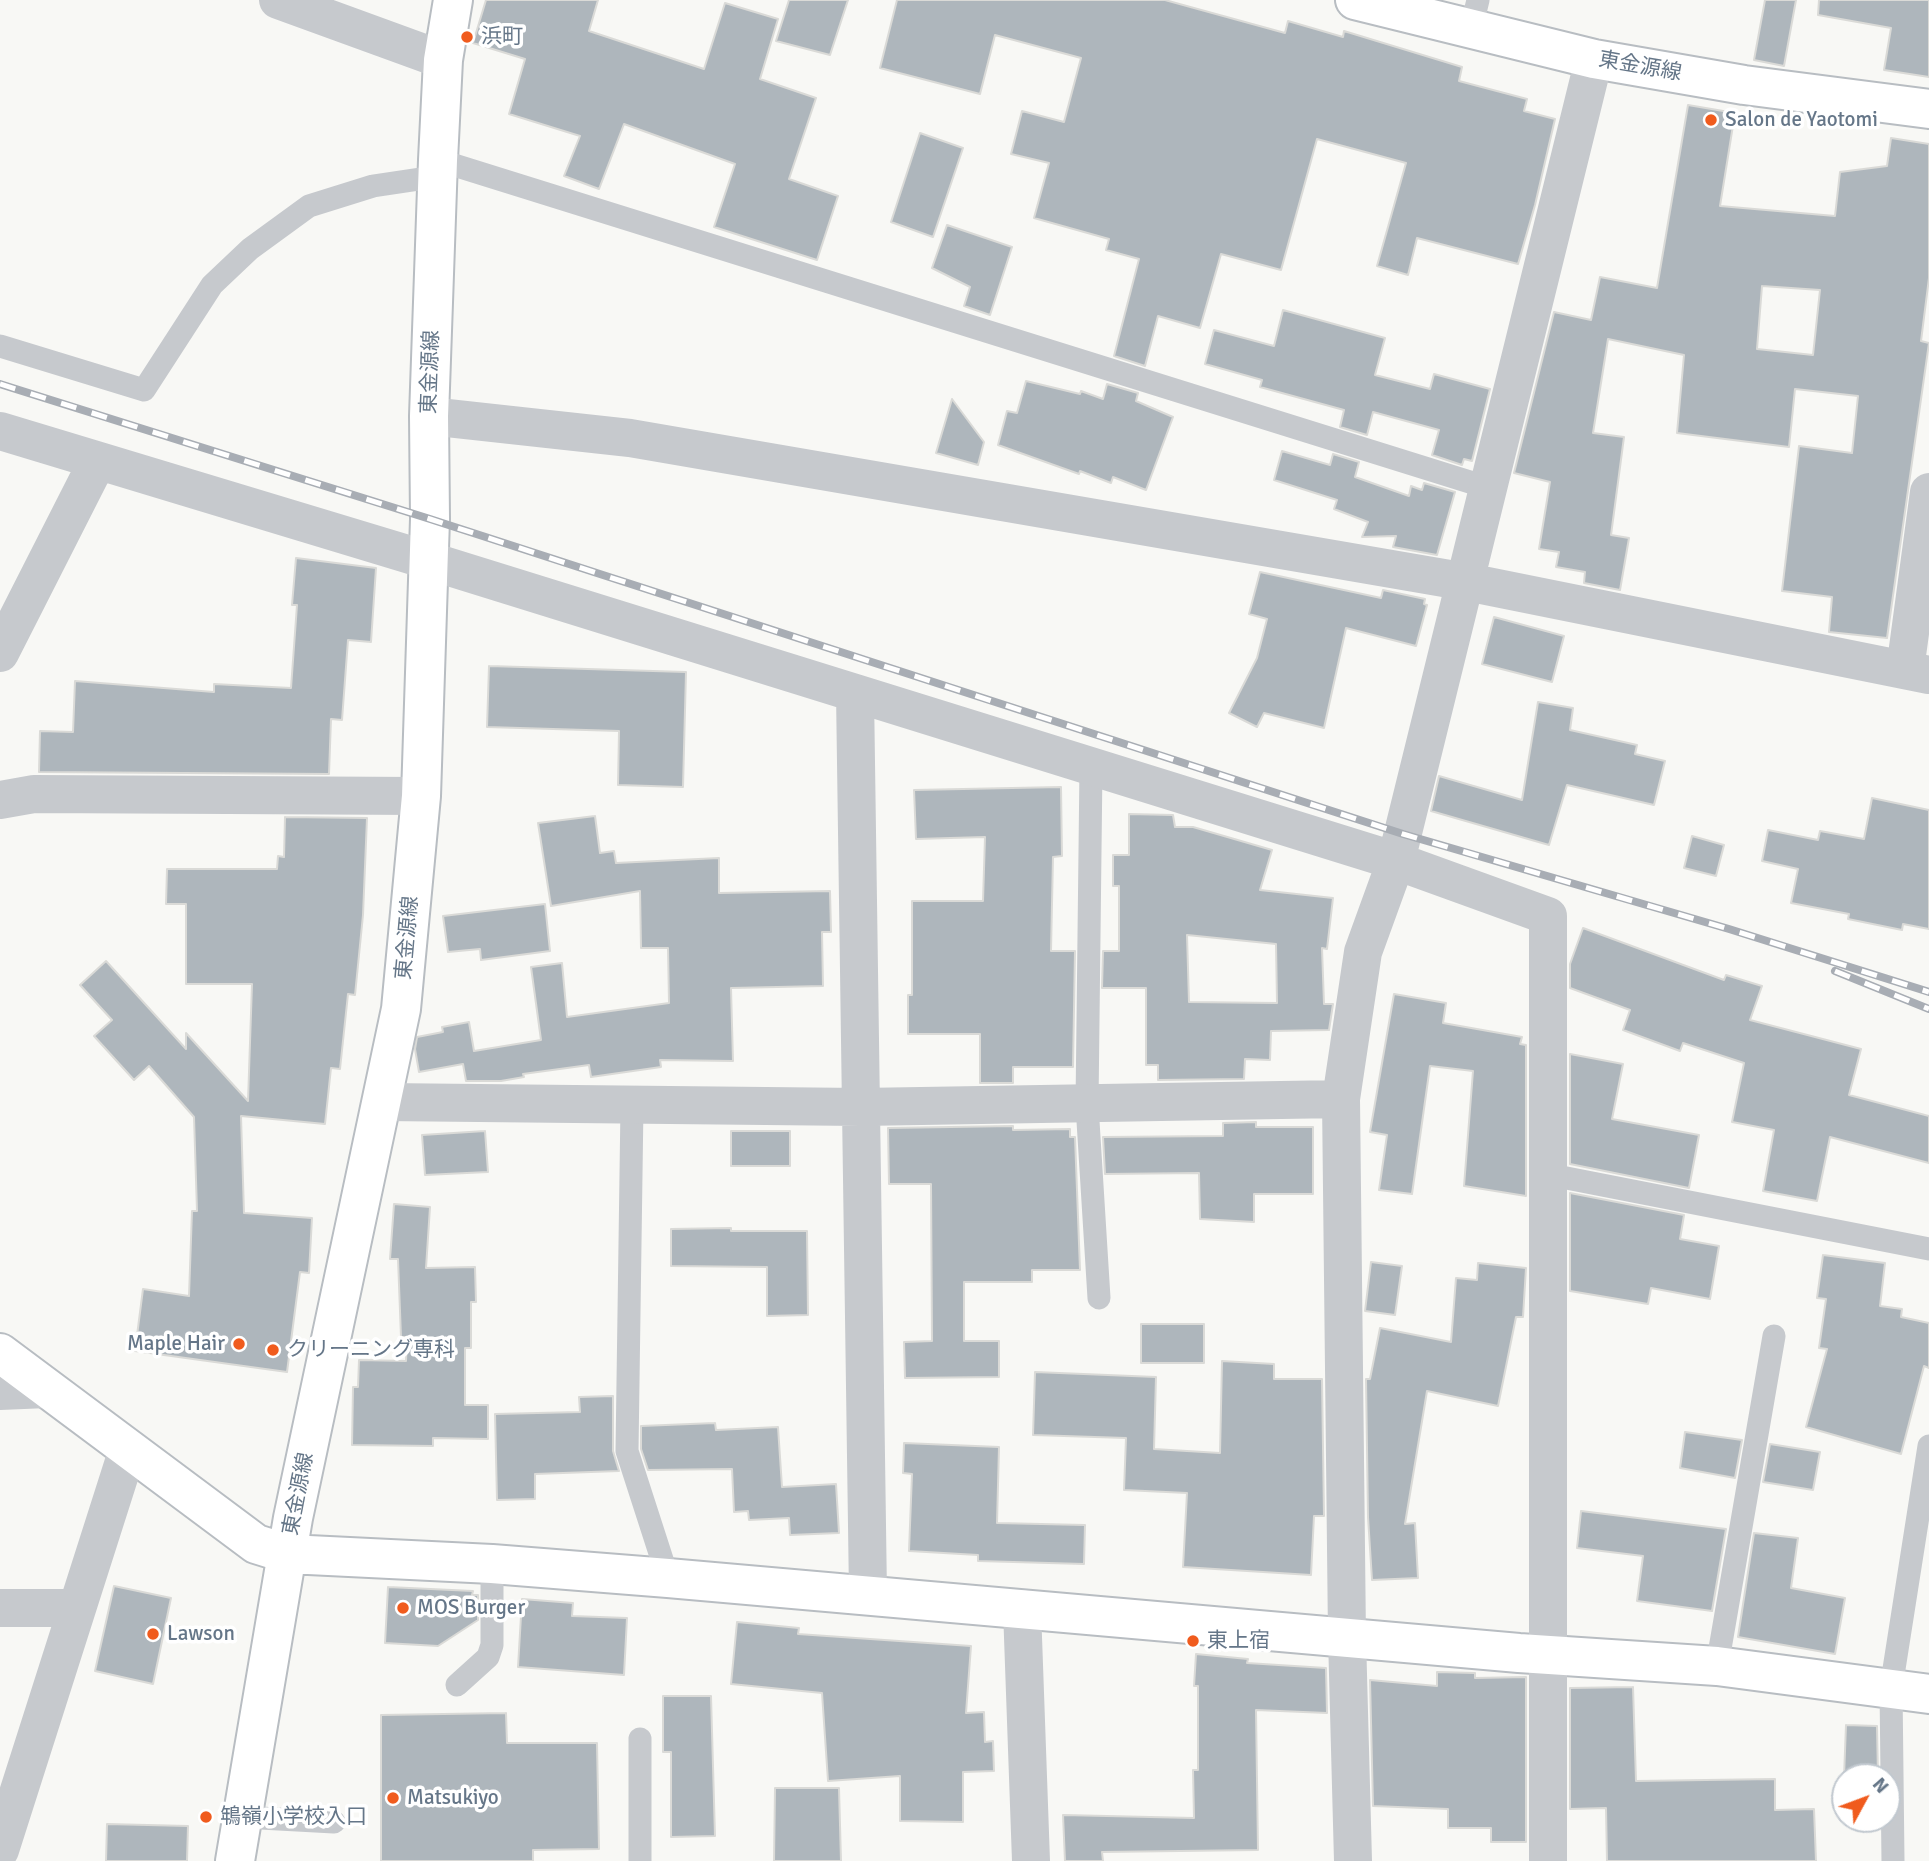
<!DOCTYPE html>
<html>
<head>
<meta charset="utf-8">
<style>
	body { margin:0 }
	#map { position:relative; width:1929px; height:1861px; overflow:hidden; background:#f8f8f5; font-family:Signika,sans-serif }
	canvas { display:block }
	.north { position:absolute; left:1831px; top:1763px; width:70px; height:70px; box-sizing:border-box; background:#fff; border:2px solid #c1c8cf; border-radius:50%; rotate:49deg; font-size:19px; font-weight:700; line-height:28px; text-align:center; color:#657688 }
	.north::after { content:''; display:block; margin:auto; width:24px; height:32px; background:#f05b1d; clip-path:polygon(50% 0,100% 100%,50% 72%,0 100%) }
</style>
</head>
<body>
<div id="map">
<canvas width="1929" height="1861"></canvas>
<div class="north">N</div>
</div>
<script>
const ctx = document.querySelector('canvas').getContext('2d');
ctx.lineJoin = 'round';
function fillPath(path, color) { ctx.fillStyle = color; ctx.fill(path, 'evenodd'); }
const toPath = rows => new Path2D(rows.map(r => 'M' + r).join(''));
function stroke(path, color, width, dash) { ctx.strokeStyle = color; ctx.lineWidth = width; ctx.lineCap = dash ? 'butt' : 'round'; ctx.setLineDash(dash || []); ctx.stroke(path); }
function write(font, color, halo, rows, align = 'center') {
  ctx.font = font + ' Signika,"Noto Sans JP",sans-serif'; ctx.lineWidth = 7; ctx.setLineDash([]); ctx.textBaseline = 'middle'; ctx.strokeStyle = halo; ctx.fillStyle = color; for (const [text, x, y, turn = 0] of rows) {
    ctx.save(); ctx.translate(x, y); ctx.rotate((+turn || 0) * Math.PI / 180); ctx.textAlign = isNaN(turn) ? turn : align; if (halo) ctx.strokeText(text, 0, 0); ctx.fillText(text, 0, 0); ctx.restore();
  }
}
const building = toPath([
	[486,0,598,0,589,31,704,69,725,3,778,19,760,79,816,98,789,179,838,196,817,260,714,227,735,164,624,124,599,189,564,176,580,136,509,114,525,59,473,43,486,0],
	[789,0,848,0,830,55,776,41,789,0],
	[897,0,1165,0,1285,33,1288,21,1343,37,1344,31,1462,67,1459,81,1527,99,1524,111,1555,119,1535,205,1518,264,1417,238,1408,275,1377,266,1406,163,1317,139,1281,270,1221,254,1200,328,1158,316,1145,366,1114,356,1139,259,1106,250,1109,239,1034,218,1049,163,1011,154,1022,111,1064,122,1081,58,995,35,980,94,880,68,897,0],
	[1765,0,1796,0,1784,66,1754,60,1765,0],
	[1819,0,1929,0,1929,77,1884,70,1891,28,1818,15,1819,0],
	[1688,105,1735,113,1720,206,1835,216,1840,172,1887,166,1891,138,1929,144,1929,278,1921,341,1929,343,1887,638,1829,632,1832,597,1782,591,1799,446,1852,453,1858,396,1795,389,1789,447,1677,433,1684,355,1608,339,1593,433,1624,437,1611,535,1629,538,1620,590,1584,583,1585,572,1556,567,1559,552,1539,549,1550,482,1514,473,1554,312,1591,320,1600,277,1657,288,1688,105],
	[1762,286,1820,290,1813,355,1757,349,1762,286],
	[920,133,963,148,933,237,891,222,920,133],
	[947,225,1012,247,990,315,964,306,970,287,932,268,947,225],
	[1283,310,1385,338,1375,375,1430,389,1434,374,1490,389,1472,461,1464,459,1462,465,1432,455,1439,430,1373,412,1367,435,1340,427,1344,410,1260,387,1262,380,1205,364,1214,330,1274,346,1283,310],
	[1026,381,1080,394,1081,391,1103,399,1107,384,1138,393,1136,401,1173,417,1146,490,1113,477,1111,483,1080,471,1079,474,998,445,1007,411,1017,413,1026,381],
	[952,399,984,442,978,465,936,453,952,399],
	[1282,451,1330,465,1333,454,1359,462,1355,477,1409,496,1411,486,1422,490,1424,483,1455,492,1437,555,1393,547,1396,536,1362,537,1368,522,1334,509,1337,500,1274,480,1282,451],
	[296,558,376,568,371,642,348,640,342,720,331,719,329,774,39,772,40,731,73,732,75,681,214,692,214,684,291,688,297,605,292,605,296,558],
	[1260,572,1381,598,1383,590,1425,599,1424,604,1427,605,1416,646,1346,628,1324,728,1264,713,1257,727,1229,713,1257,658,1267,619,1249,614,1260,572],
	[1494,617,1564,636,1552,682,1482,664,1494,617],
	[489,666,686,672,683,787,618,785,619,731,487,727,489,666],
	[1538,702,1573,708,1570,730,1637,745,1635,754,1665,761,1654,805,1567,785,1549,845,1431,811,1439,776,1522,800,1538,702],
	[1061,787,1062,856,1053,857,1051,951,1075,951,1073,1067,1013,1067,1013,1083,980,1083,980,1034,908,1034,908,995,912,995,912,901,983,901,985,837,916,839,914,790,1061,787],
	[1872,798,1929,810,1929,929,1903,924,1902,930,1848,919,1849,914,1791,903,1798,869,1762,861,1768,830,1818,840,1820,831,1864,839,1872,798],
	[1129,814,1173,815,1175,827,1193,827,1272,850,1260,890,1333,898,1327,949,1322,948,1324,1004,1333,1004,1329,1030,1271,1031,1270,1060,1245,1059,1244,1079,1158,1080,1158,1065,1146,1065,1146,988,1102,988,1103,951,1119,951,1119,886,1113,886,1113,855,1129,855,1129,814],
	[1187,935,1276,944,1277,1003,1189,1002,1187,935],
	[595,816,600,853,614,851,616,863,719,858,719,893,830,891,831,932,822,932,823,986,731,988,733,1061,660,1060,661,1067,591,1077,589,1065,523,1074,524,1077,501,1081,466,1081,463,1064,419,1072,415,1049,417,1037,443,1032,442,1027,469,1022,474,1051,541,1040,531,967,562,963,567,1017,669,1003,668,948,641,948,640,891,551,906,538,823,595,816],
	[285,817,367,818,363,915,355,995,348,994,340,1069,331,1068,325,1124,241,1116,244,1213,312,1218,309,1273,300,1272,287,1372,135,1351,143,1289,189,1296,192,1211,197,1211,194,1117,149,1066,134,1080,94,1036,112,1020,80,985,106,961,186,1049,186,1033,248,1101,252,984,186,984,186,904,166,904,167,869,277,869,278,856,284,857,285,817],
	[1692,836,1724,845,1716,876,1684,868,1692,836],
	[545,904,550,951,481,960,480,949,448,952,443,916,545,904],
	[1583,928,1724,980,1726,975,1762,986,1750,1020,1861,1049,1849,1095,1929,1116,1929,1163,1830,1137,1817,1201,1763,1191,1774,1130,1732,1122,1744,1063,1683,1043,1680,1051,1623,1030,1630,1010,1570,988,1570,964,1583,928],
	[1394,994,1446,1003,1443,1023,1522,1037,1520,1044,1526,1045,1526,1196,1464,1186,1473,1071,1430,1066,1412,1194,1379,1190,1387,1135,1370,1132,1394,994],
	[1570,1054,1623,1064,1612,1119,1699,1135,1689,1188,1570,1164,1570,1054],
	[1256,1122,1256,1127,1313,1127,1313,1194,1254,1194,1254,1222,1200,1219,1199,1173,1105,1174,1103,1137,1223,1136,1223,1123,1256,1122],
	[1013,1126,1013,1130,1070,1129,1070,1137,1075,1137,1080,1270,1032,1270,1032,1282,964,1282,964,1341,999,1341,999,1377,905,1378,904,1342,932,1341,931,1184,889,1184,888,1128,1013,1126],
	[485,1131,488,1172,425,1175,422,1135,485,1131],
	[731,1131,790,1131,790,1166,731,1166,731,1131],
	[1570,1193,1684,1215,1680,1239,1719,1246,1710,1299,1651,1288,1648,1304,1570,1291,1570,1193],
	[394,1204,430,1207,426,1268,475,1267,476,1302,471,1302,471,1348,465,1348,465,1405,488,1405,488,1439,433,1438,433,1446,352,1445,353,1387,358,1387,359,1360,406,1361,407,1337,401,1337,398,1259,390,1259,394,1204],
	[731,1228,731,1231,807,1231,808,1315,767,1316,767,1267,671,1266,671,1229,731,1228],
	[1823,1255,1885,1263,1880,1306,1902,1309,1901,1317,1929,1323,1929,1368,1924,1366,1901,1454,1806,1427,1827,1349,1819,1348,1826,1299,1817,1298,1823,1255],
	[1371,1262,1402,1266,1395,1315,1365,1311,1371,1262],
	[1478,1263,1526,1268,1523,1317,1516,1317,1498,1406,1427,1391,1405,1524,1415,1523,1418,1578,1372,1580,1368,1517,1366,1379,1370,1379,1380,1328,1451,1342,1456,1278,1477,1280,1478,1263],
	[1141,1324,1204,1324,1204,1363,1141,1363,1141,1324],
	[1222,1361,1274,1364,1274,1379,1322,1379,1324,1516,1314,1516,1311,1575,1183,1567,1187,1493,1124,1490,1126,1438,1033,1435,1035,1372,1156,1377,1154,1449,1220,1453,1222,1361],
	[613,1396,613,1451,619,1471,535,1474,535,1499,497,1500,495,1414,580,1412,579,1397,613,1396],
	[715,1423,716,1430,778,1427,782,1487,836,1484,839,1533,790,1535,789,1518,749,1520,748,1511,734,1512,732,1469,648,1470,641,1449,641,1426,715,1423],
	[1685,1432,1742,1440,1735,1478,1680,1468,1685,1432],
	[904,1443,999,1447,997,1523,1085,1525,1084,1564,978,1561,978,1555,909,1551,912,1474,903,1473,904,1443],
	[1770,1444,1820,1452,1813,1490,1763,1482,1770,1444],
	[1581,1511,1726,1529,1712,1611,1637,1601,1643,1556,1577,1548,1581,1511],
	[1754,1533,1798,1538,1791,1588,1845,1598,1835,1654,1738,1637,1754,1533],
	[114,1586,171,1598,153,1684,95,1671,114,1586],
	[388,1587,473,1591,472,1595,478,1595,478,1620,438,1646,385,1643,388,1587],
	[522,1599,573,1603,572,1616,627,1618,624,1675,518,1667,522,1599],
	[737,1622,799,1628,798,1634,971,1646,966,1713,984,1712,985,1742,993,1741,994,1771,963,1772,963,1822,900,1821,900,1776,828,1781,822,1693,731,1684,737,1622],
	[1196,1654,1248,1659,1247,1663,1326,1668,1327,1713,1256,1710,1258,1850,1102,1852,1103,1861,1065,1861,1063,1815,1194,1818,1193,1770,1198,1770,1198,1686,1194,1686,1196,1654],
	[1437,1672,1475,1673,1475,1678,1526,1677,1526,1842,1491,1842,1491,1828,1448,1828,1448,1809,1373,1806,1370,1680,1437,1686,1437,1672],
	[1633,1687,1636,1781,1775,1779,1775,1810,1814,1809,1816,1861,1607,1861,1606,1808,1570,1809,1570,1688,1633,1687],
	[663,1696,711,1696,715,1836,671,1837,671,1752,663,1752,663,1696],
	[506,1713,507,1743,597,1743,599,1849,533,1850,533,1861,381,1861,381,1715,506,1713],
	[1846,1725,1877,1726,1878,1777,1844,1777,1846,1725],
	[775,1788,839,1788,841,1861,774,1861,775,1788],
	[107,1824,188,1826,187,1861,106,1861,107,1824]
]);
const lane = toPath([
	[1471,29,1478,0],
	[438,160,1489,488],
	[0,346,144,390,212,285,250,249,309,206,373,186,440,176],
	[1091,766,1087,1105,1099,1298],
	[632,1105,627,1451,668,1578],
	[1546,1174,1929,1249],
	[1717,1666,1774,1336],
	[457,1685,488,1657,492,1645,492,1564],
	[242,1817,334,1822],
	[640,1861,640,1739],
	[1893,1861,1891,1688,1929,1446]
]);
const street = toPath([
	[278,0,443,60],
	[429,416,630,438,1467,582,1929,675],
	[0,431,427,560,1396,861,1548,916,1548,1861],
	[0,653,97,462],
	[1905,670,1929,492],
	[855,693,868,1594],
	[0,800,34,794,421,796],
	[383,1102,861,1107,1341,1099],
	[0,1391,47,1389],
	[0,1608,77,1608],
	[1022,1609,1031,1861],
	[0,1850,128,1449],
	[1353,1861,1347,1637,1341,1099,1363,952,1396,861,1594,59]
]);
const secondary = toPath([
	[1355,0,1594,59,1744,85,1929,109],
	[0,1353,256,1544,288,1554,492,1564,668,1578,1519,1653,1717,1666,1929,1694],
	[235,1861,293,1518,401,1009,421,796,430,519,429,416,438,160,443,60,453,0]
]);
const rail = toPath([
	[0,384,430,519,1403,834,1729,929,1929,992],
	[1835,971,1929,1009]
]);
const markers = [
	[467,37,7,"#f05b1d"],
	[1711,120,7,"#f05b1d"],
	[239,1344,7,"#f05b1d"],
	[273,1350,7,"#f05b1d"],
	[403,1608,7,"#f05b1d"],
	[153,1634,7,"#f05b1d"],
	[1193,1641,7,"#f05b1d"],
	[393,1798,7,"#f05b1d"],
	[206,1817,7,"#f05b1d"]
];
const poiNames = [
	["浜町",481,37],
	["Salon de Yaotomi",1725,120],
	["Maple Hair",225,1344,"right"],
	["クリーニング専科",287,1350],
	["MOS Burger",417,1608],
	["Lawson",167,1634],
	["東上宿",1207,1641],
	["Matsukiyo",407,1798],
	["鵇嶺小学校入口",220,1817]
];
const streetNames = [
	["東金源線",1640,67,10],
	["東金源線",431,372,-88],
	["東金源線",408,938,-85],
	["東金源線",299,1494,-79]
];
fillPath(building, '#aeb6bc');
stroke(building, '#dadad7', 2);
stroke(secondary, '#b8bdc2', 42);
stroke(lane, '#c6c9cd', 23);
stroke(street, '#c6c9cd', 38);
stroke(secondary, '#fff', 38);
stroke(rail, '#a8adb4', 8);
stroke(rail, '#fff', 5, [16]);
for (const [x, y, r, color] of markers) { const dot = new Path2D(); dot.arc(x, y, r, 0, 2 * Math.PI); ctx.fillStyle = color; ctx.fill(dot); stroke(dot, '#fff', 2.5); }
write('21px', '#657688', '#fff', poiNames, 'left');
write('21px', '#657688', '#fff', streetNames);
</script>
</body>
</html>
